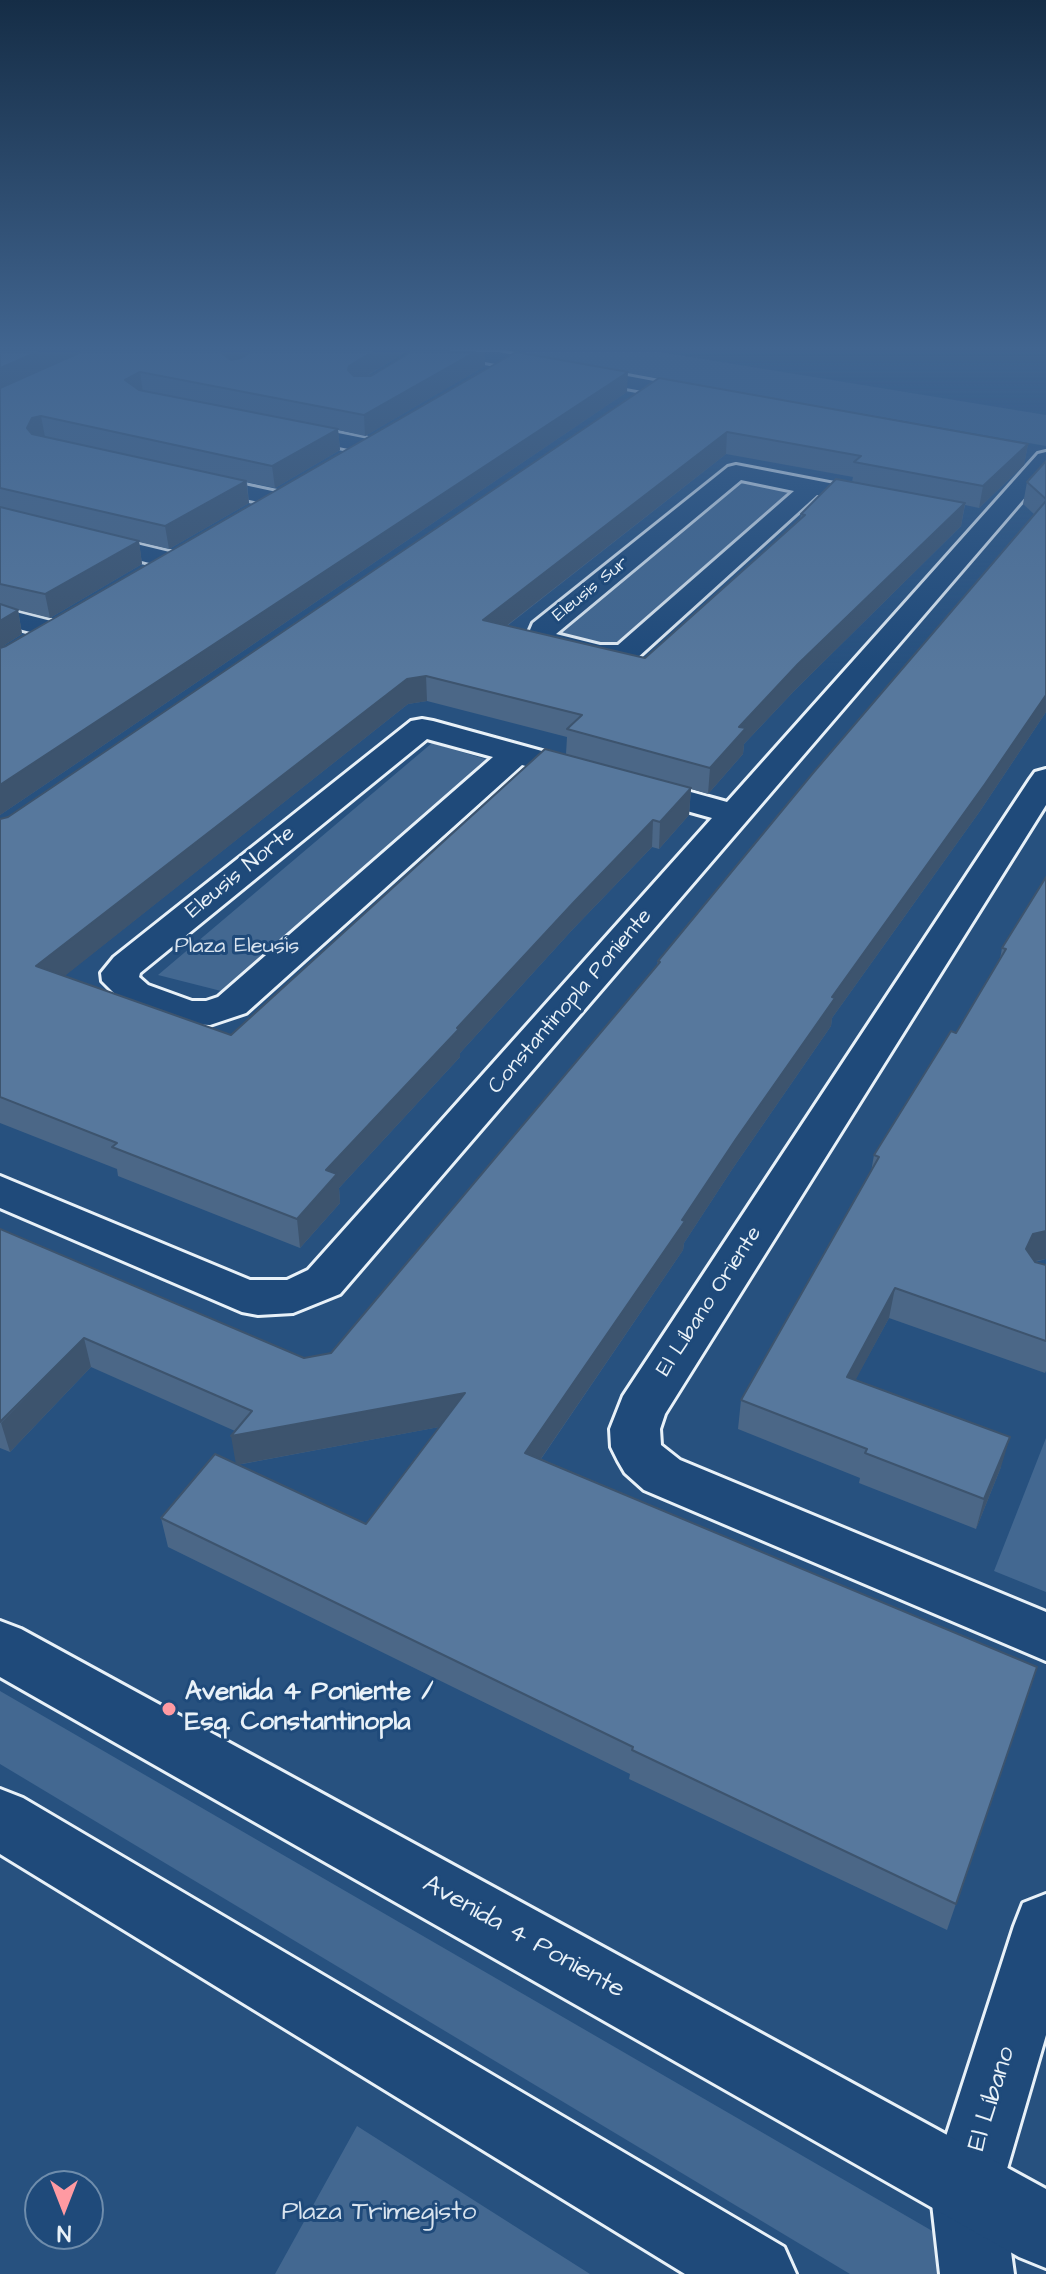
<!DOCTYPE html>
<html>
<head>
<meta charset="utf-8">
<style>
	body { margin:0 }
	#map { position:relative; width:1046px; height:2274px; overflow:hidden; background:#27517f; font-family:"Architects Daughter",sans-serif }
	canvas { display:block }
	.north { position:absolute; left:24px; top:2170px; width:80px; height:80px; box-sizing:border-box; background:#1f4a7a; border:2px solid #6f8dac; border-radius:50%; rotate:180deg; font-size:22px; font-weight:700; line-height:32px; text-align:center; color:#e8f1f8 }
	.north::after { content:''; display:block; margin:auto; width:28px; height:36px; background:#ff9aa2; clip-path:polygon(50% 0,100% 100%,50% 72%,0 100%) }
</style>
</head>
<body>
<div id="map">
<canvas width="1046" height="2274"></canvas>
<div class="north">N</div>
</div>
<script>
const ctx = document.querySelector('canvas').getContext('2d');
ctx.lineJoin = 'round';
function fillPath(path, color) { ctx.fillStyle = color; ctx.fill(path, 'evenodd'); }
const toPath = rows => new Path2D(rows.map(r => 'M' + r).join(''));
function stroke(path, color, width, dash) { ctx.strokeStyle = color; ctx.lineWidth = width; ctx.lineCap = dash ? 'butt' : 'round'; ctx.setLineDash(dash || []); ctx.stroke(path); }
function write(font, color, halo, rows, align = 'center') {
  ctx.font = font + ' "Architects Daughter",sans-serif'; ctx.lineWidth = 6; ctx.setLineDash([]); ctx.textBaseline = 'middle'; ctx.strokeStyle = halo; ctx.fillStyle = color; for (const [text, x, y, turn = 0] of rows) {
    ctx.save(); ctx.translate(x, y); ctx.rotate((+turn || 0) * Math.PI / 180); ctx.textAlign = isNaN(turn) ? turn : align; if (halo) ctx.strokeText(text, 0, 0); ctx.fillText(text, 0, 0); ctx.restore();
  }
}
const green = toPath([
	[508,352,661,352,1046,415,1046,446],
	[740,482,792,491,615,652,555,636],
	[432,743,495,762,229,993,158,975],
	[1046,1438,1046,1592,994,1571],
	[0,1691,941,2236,945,2274,850,2274,0,1764],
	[357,2126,590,2274,275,2274]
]);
const minor = toPath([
	[453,352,499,352,702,390,713,396,702,402,463,358,453,352],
	[283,422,368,439,376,441,379,446,376,451,368,453,275,434,272,429,275,424,283,422],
	[1046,452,1046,473,340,1294,293,1313,258,1315,242,1312,0,1208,0,1176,250,1280,287,1280,308,1270,712,818,522,765,246,1013,210,1025,187,1024,122,1001,102,981,101,973,114,957,411,721,422,719,433,721,727,802,1038,454,1046,452],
	[427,739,493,757,218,997,206,1001,192,1001,148,985,139,977,140,973,427,739],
	[736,465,881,493,890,495,893,500,890,505,881,507,817,495,636,659,600,663,542,649,531,643,527,637,533,623,728,467,736,465],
	[741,480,794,491,618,645,600,645,556,634,741,480],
	[193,474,286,494,289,499,286,504,277,506,185,486,181,481,185,476,193,474],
	[0,511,182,555,186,561,182,567,173,569,0,525,0,511],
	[0,608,63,624,67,630,63,636,53,638,0,624,0,608],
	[1046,769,1046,805,665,1414,660,1429,661,1445,680,1460,1046,1612,1046,1661,644,1490,625,1473,618,1461,611,1447,610,1429,623,1396,1030,779,1035,772,1046,769],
	[1046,1894,1046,2035,1002,2186,1014,2274,940,2274,930,2186,1014,1926,1023,1903,1046,1894]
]);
const tertiary = toPath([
	[0,1621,21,1629,1046,2189,1046,2268,1019,2257,0,1677,0,1621],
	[0,1789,23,1798,784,2247,796,2274,685,2274,0,1854,0,1789]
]);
const wall = toPath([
	[0,352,406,352,367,376,371,376,411,352,485,352,485,366,365,436,338,430,340,450,275,488,247,482,249,503,169,549,139,542,142,564,50,618,18,610,22,634,0,648,627,392,0,815],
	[659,378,1028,444,1024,465,979,508,965,505,961,526,796,689,744,744,743,754,708,794,691,789,689,815,659,849,652,847,573,929,460,1053,460,1057,339,1188,340,1203,300,1248,118,1176,117,1169,0,1123,0,819,8,817],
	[726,454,853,477,852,482,801,514,800,519,645,658,507,626],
	[427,701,567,737,566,754,231,1035,64,976,408,704],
	[1046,461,1046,712,980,811,832,1018,831,1026,733,1168,684,1243,683,1250,541,1459,1037,1667,947,1930,629,1779,630,1774,168,1547,161,1518,236,1464,235,1431,91,1367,10,1452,0,1448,0,1229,304,1358,331,1353,657,965,658,961,1035,515,1023,504,1027,482],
	[439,1427,366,1524,237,1465,354,1443],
	[1046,877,1046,1259,1035,1262,1046,1265,1046,1371,1045,1373,889,1318,855,1380,1001,1467,976,1529,859,1483,860,1478,738,1429,741,1400,871,1172,874,1155,956,1033,1000,959,1002,948]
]);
const shadedWall = toPath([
	[37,352,85,352,0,390,0,368],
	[220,352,253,352,222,372],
	[372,352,406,352,350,385,348,370,349,366],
	[475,352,485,352,485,366,365,436,364,415],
	[140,372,143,392,125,380],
	[628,372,627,392,0,815,0,785],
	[41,416,45,437,35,439,27,428,32,418],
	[338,429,340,450,275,488,272,466],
	[727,432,726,454,483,644,483,620],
	[1028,444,1024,465,979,508,983,486],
	[246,481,249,503,169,549,165,526],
	[965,503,961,526,796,689,744,744,743,754,708,794,710,768,739,727,798,664],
	[139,541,142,564,50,618,45,594],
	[18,610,22,634,0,648,0,621],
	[426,676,427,701,408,704,42,994,36,966,407,679],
	[1046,695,1046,712,980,811,832,1018,831,1026,733,1168,684,1243,683,1250,525,1482,525,1453,832,997],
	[691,788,689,815,659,849,660,822],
	[653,820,652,847,573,929,460,1053,460,1057,339,1188,340,1203,300,1248,297,1219,326,1170,574,902],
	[1046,1231,1046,1259,1025,1263,1026,1249,1033,1234],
	[895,1288,889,1318,841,1407,847,1377],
	[84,1338,91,1367,10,1452,1,1423],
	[465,1393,466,1422,236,1465,231,1436],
	[1010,1437,1001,1467,976,1529,984,1499]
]);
const building = toPath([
	[0,352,37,352,0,368,0,352],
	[81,352,220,352,231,360,241,358,251,352,372,352,349,366,348,370,354,376,371,376,411,352,475,352,364,415,140,372,125,380,139,390,338,429,272,466,41,416,32,418,27,428,32,434,246,481,165,526,0,488,0,388,81,352],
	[516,352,628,372,0,785,0,648,6,646,516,352],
	[659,378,1028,444,983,486,854,462,861,456,727,432,483,620,645,658,805,515,801,514,836,479,965,503,798,664,739,727,746,728,710,768,567,729,582,715,426,676,407,679,36,966,231,1035,545,749,691,788,660,822,653,820,574,902,457,1028,459,1029,326,1170,337,1174,297,1219,112,1147,117,1143,0,1097,0,819,8,817,659,378],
	[1046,461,1046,499,1027,482,1046,461],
	[1046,501,1046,695,985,784,832,997,835,998,736,1139,682,1220,685,1221,525,1453,1037,1667,956,1904,632,1750,633,1747,161,1518,215,1454,366,1524,465,1393,231,1436,252,1411,84,1338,0,1422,0,1229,304,1358,331,1353,660,962,658,961,813,773,1046,501],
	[0,507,139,541,45,594,0,584,0,507],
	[0,604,18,610,0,621,0,604],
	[1046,877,1046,1231,1033,1234,1026,1249,1035,1262,1046,1265,1046,1341,895,1288,847,1377,1010,1437,984,1499,865,1453,867,1449,741,1400,879,1157,874,1155,951,1031,956,1033,1006,949,1002,948,1046,877]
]);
const markers = [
	[169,1709,8,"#ff9aa2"]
];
const farStreetnames = [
	["Eleusis Sur",591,590,-39]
];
const streetNames = [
	["Eleusis Norte",241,873,-39],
	["Constantinopla Poniente",571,1002,-49],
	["El Líbano Oriente",710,1302,-57]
];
const parkNames = [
	["Plaza Eleusis",237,947]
];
const nearPoinames = [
	["Avenida 4 Poniente /",185,1694],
	["Esq. Constantinopla",185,1724]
];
const nearStreetnames = [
	["Avenida 4 Poniente",523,1938,29],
	["El Líbano",993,2099,-73]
];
const nearParknames = [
	["Plaza Trimegisto",379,2214]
];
fillPath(green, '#436891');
stroke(minor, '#e8f1f8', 6);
stroke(tertiary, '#e8f1f8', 6);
fillPath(minor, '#1f4a7a');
fillPath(tertiary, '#1f4a7a');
fillPath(wall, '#4b6787');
fillPath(shadedWall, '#3d546e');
fillPath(building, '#57789d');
stroke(building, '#3d546e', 2);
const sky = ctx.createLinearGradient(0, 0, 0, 671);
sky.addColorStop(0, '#152d46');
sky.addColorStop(0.52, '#416590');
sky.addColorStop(1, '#41659000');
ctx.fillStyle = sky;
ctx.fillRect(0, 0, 1046, 671);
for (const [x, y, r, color] of markers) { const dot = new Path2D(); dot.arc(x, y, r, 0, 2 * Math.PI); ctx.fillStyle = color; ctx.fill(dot); stroke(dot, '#1f4a7a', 3); }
write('18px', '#e8f1f8', '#1f4a7a', farStreetnames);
write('22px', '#e8f1f8', '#1f4a7a', streetNames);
write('22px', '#d8e3ee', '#1f4a7a', parkNames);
write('bold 26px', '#e8f1f8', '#1f4a7a', nearPoinames, 'left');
write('26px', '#e8f1f8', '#1f4a7a', nearStreetnames);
write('26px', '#d8e3ee', '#1f4a7a', nearParknames);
</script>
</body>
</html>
